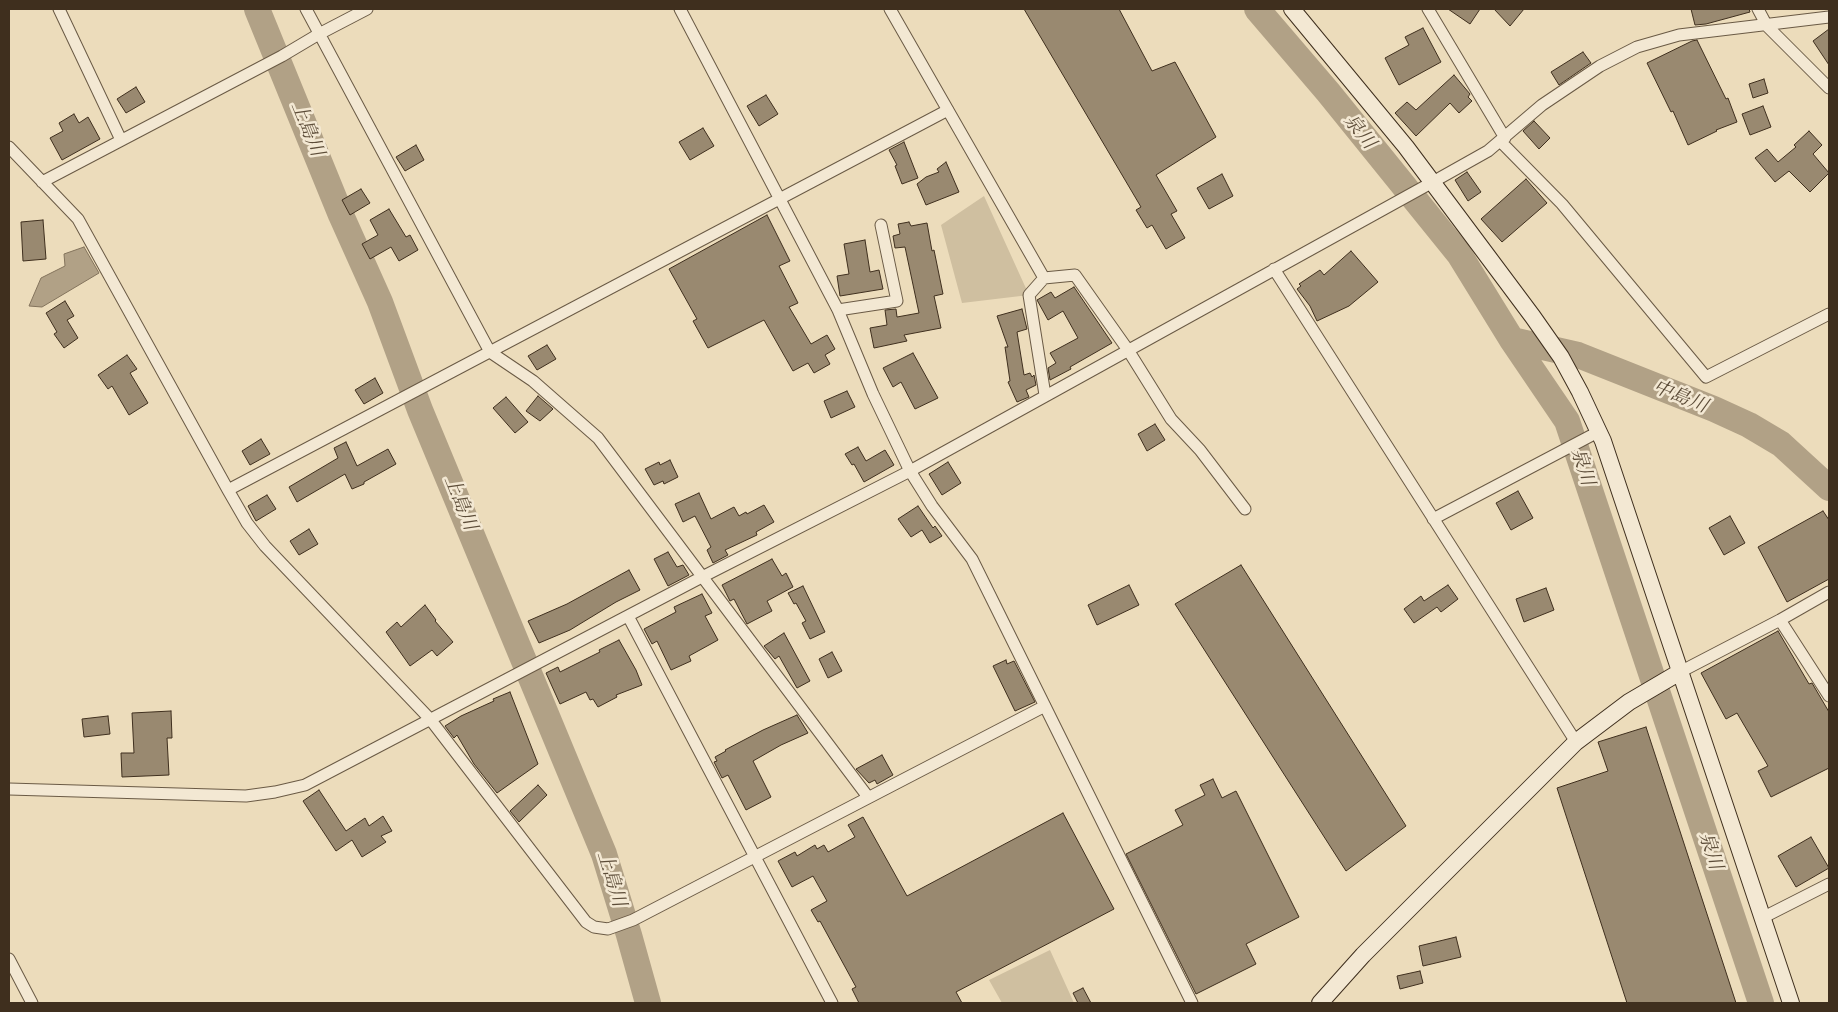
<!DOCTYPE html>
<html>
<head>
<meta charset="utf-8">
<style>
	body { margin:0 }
	#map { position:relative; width:1838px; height:1012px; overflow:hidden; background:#ecdcbb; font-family:"Old Standard TT",serif }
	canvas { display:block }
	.frame { position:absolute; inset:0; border:10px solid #3f2f1e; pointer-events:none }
</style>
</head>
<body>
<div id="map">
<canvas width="1838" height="1012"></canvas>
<div class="frame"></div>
</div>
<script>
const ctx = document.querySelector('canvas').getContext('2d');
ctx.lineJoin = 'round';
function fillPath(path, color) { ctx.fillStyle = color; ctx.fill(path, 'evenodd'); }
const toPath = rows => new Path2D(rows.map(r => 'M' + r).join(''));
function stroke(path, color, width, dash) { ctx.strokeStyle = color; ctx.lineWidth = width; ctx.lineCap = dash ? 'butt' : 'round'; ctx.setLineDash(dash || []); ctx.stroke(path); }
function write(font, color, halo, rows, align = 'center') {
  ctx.font = font + ' "Old Standard TT","Noto Serif JP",serif'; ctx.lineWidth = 5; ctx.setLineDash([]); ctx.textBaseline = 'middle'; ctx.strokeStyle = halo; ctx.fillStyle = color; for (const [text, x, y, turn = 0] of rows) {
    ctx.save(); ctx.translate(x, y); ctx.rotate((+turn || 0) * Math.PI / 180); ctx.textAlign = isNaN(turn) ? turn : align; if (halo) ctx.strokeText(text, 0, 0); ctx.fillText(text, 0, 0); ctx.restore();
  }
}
const green = toPath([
	[984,196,1029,295,962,303,941,225],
	[1050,950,1074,1003,1002,1003,989,980]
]);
const water = toPath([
	[84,247,99,273,42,307,29,306,41,278,65,266,64,254,84,247]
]);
const river = toPath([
	[257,9,341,215,380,302,420,410,604,854,629,935,648,1003],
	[1257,9,1328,92,1459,254,1512,340,1567,421,1761,1003],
	[1512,340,1578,355,1714,409,1749,425,1781,444,1829,488]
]);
const building = toPath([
	[1024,9,1119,9,1152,71,1175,62,1216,137,1156,175,1177,211,1171,214,1185,238,1166,249,1152,225,1147,228,1136,210,1141,207,1024,9],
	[1448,9,1480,9,1470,24,1448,9],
	[1494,9,1524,9,1510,26,1494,9],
	[1691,9,1749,9,1750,12,1706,24,1695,25,1691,9],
	[1423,28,1441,62,1399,85,1385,58,1409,45,1405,37,1423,28],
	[1829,29,1829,65,1813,41,1829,29],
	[1697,40,1726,99,1728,98,1737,122,1716,130,1717,131,1688,145,1673,111,1671,112,1647,63,1692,41,1697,40],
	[1583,52,1591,63,1559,85,1551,72,1583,52],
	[1454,75,1470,94,1468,97,1472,101,1459,113,1450,103,1416,136,1395,113,1407,102,1416,110,1454,75],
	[1764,79,1768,93,1753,98,1749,84,1764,79],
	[136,87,145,102,126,113,117,99,136,87],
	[766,95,778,114,759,126,747,106,766,95],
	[1763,106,1771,127,1750,135,1742,114,1763,106],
	[74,114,79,123,88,117,100,139,62,160,50,138,63,131,59,123,74,114],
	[1534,121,1550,138,1539,149,1523,131,1534,121],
	[703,128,714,146,690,160,679,142,703,128],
	[1809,131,1822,145,1813,154,1829,173,1810,192,1789,171,1775,182,1755,158,1767,149,1778,162,1796,147,1794,145,1809,131],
	[904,142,918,178,902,184,895,166,897,165,889,150,904,142],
	[416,145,424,160,405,171,396,157,416,145],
	[946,162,959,192,926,205,917,184,926,177,939,172,937,169,946,162],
	[1467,172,1481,192,1468,201,1455,180,1467,172],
	[1222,174,1233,196,1209,209,1197,188,1222,174],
	[1526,179,1547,203,1502,242,1481,219,1526,179],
	[361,189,370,203,350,215,342,200,361,189],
	[389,209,406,237,410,235,418,250,399,261,391,247,370,259,362,244,378,235,370,220,389,209],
	[767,215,790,261,779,266,798,303,789,307,811,344,827,335,835,349,825,355,830,364,814,373,808,363,793,371,764,320,708,348,693,321,697,319,669,269,767,215],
	[43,220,46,259,23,261,21,222,43,220],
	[909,222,911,226,927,223,932,251,934,250,943,294,934,296,941,328,904,335,907,341,874,348,870,328,887,325,885,310,896,309,897,317,919,313,905,247,895,248,893,236,900,234,898,224,909,222],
	[865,240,870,272,879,270,883,289,840,296,837,276,849,274,844,244,865,240],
	[1351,251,1378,282,1349,306,1317,321,1310,306,1297,289,1301,286,1299,284,1320,270,1324,275,1351,251],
	[1074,287,1112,343,1070,367,1071,369,1050,380,1048,368,1056,363,1050,353,1078,338,1063,311,1048,320,1037,300,1051,292,1055,298,1074,287],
	[65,301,74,316,67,320,78,338,64,348,54,334,57,332,46,313,65,301],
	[1022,309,1027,329,1017,332,1024,375,1030,373,1032,377,1034,375,1036,385,1026,390,1029,397,1017,402,1008,382,1010,381,1005,347,1008,347,997,316,1022,309],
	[547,345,556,359,537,370,528,356,547,345],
	[913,353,938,398,915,409,901,382,893,387,883,368,913,353],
	[127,355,137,369,130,373,148,403,129,415,112,386,108,389,98,375,127,355],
	[375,378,383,393,364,404,355,390,375,378],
	[847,391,855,407,831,418,824,401,847,391],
	[538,396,553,409,540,421,526,411,538,396],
	[506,397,528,422,515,433,493,408,506,397],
	[1155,424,1165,440,1147,451,1138,434,1155,424],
	[261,439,270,454,250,465,242,451,261,439],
	[346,442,357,466,388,449,396,464,364,482,364,484,352,489,345,474,297,502,289,487,338,458,334,448,346,442],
	[858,447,866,461,885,450,894,465,864,482,854,464,852,465,845,454,858,447],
	[670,460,678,477,664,484,663,481,654,485,645,469,659,462,660,465,670,460],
	[948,462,961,483,942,495,929,474,948,462],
	[1518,491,1533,518,1511,530,1496,503,1518,491],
	[699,493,711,519,734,507,739,516,746,512,747,514,764,505,774,522,756,532,757,535,725,550,728,555,713,563,707,550,711,547,695,516,683,522,675,504,699,493],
	[267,495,276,509,256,521,248,506,267,495],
	[918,506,933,528,935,526,942,536,930,543,922,530,911,537,898,519,918,506],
	[1823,511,1829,520,1829,579,1787,602,1758,547,1823,511],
	[1730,516,1745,543,1724,555,1709,528,1730,516],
	[309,529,318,544,299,555,290,541,309,529],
	[668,552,677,567,683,565,689,575,668,586,654,559,668,552],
	[772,559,782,576,786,573,793,587,767,601,772,611,747,624,734,599,730,601,722,585,772,559],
	[1241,565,1406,826,1346,871,1175,604,1241,565],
	[629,570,640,590,616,602,570,630,539,643,528,621,567,604,629,570],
	[1129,585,1139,605,1097,625,1088,605,1129,585],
	[1448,585,1458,599,1441,612,1437,607,1414,623,1404,609,1421,596,1424,601,1448,585],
	[803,586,825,632,810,639,802,623,806,621,796,603,794,604,788,593,803,586],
	[1546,588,1554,610,1524,622,1516,599,1546,588],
	[702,594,712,613,705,616,718,640,689,656,691,661,671,670,657,641,652,644,644,629,676,612,674,607,702,594],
	[425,605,436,620,435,621,453,642,437,656,432,650,410,666,386,632,397,622,401,627,425,605],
	[1778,631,1809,684,1812,683,1829,712,1829,768,1771,797,1758,771,1768,766,1737,713,1726,719,1701,673,1778,631],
	[784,633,810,681,797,688,779,656,775,659,764,646,784,633],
	[619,640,636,670,642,685,616,695,617,697,598,707,593,699,590,700,586,692,560,704,546,673,558,667,560,672,600,652,599,650,619,640],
	[832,652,842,671,828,678,819,659,832,652],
	[1006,660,1007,664,1014,661,1035,702,1015,711,993,666,1006,660],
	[510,692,538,764,497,793,474,764,457,735,454,738,445,726,461,716,494,701,493,699,510,692],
	[171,711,172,738,167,738,169,775,122,777,121,753,134,753,132,713,171,711],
	[797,715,808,733,781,745,753,761,771,797,746,810,728,775,722,778,714,762,717,761,715,757,726,751,725,750,763,730,797,715],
	[108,716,110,734,84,737,82,719,108,716],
	[1646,727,1736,1003,1627,1003,1557,788,1608,771,1598,742,1646,727],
	[882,755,893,775,877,784,875,780,869,783,856,769,882,755],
	[1213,779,1222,798,1236,791,1299,917,1246,944,1256,964,1196,994,1126,854,1183,825,1175,810,1205,795,1200,785,1213,779],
	[538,785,547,795,519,822,510,811,538,785],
	[319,790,346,831,365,818,369,826,383,816,392,831,381,836,386,842,362,857,352,840,336,851,303,801,319,790],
	[1063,813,1114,909,956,992,962,1003,859,1003,852,989,856,987,820,921,818,922,811,910,827,901,813,876,792,887,778,861,795,852,797,856,815,845,817,849,824,845,828,852,855,837,848,825,863,817,907,896,1063,813],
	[1811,837,1829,868,1796,887,1778,856,1811,837],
	[1456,937,1461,957,1423,966,1419,946,1456,937],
	[1420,971,1423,983,1400,989,1397,976,1420,971],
	[1083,988,1091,1003,1078,1003,1073,993,1083,988]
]);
const street = toPath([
	[59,9,121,140],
	[306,9,490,352,533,381,598,438,868,797],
	[680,9,838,310,873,394,910,471,932,506,972,559,1192,1003],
	[890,9,1044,278,1075,275,1128,350,1171,419,1200,450,1245,509],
	[1428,9,1505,138],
	[1758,9,1767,26,1829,88],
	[1500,141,1562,204,1706,377,1829,314],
	[9,147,78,219,228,490,247,523,265,546,430,719,586,922,594,927,608,929,633,920,1045,706],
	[42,182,282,56,319,34,367,9],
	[1274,269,1576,742],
	[1044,278,1029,295,1045,395],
	[838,310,897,301,881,225],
	[228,490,948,110],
	[1433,519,1598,432],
	[628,616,832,1003],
	[1780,620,1829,696],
	[1680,672,1780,620,1829,592],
	[9,789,246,796,275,792,305,785,702,577,910,471,1431,183,1488,151,1542,105,1600,66,1637,47,1679,35,1829,17],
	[1762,918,1829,884],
	[9,959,32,1003]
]);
const secondary = toPath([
	[1292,9,1406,147,1533,317,1561,357,1580,392,1603,441,1791,1003],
	[1320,1003,1363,955,1576,742,1629,702,1680,672]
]);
const waterNames = [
	["上島川",307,129,68],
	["泉川",1359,132,51],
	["中島川",1680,397,22],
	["泉川",1582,467,72],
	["上島川",460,503,68],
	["泉川",1710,851,72],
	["上島川",611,879,73]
];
fillPath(green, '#cfbfa0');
fillPath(water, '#b1a186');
stroke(water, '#83735c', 1);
stroke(river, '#b1a186', 26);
fillPath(building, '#998970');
stroke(building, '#3f2f1e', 1);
stroke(street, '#6a5a45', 13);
stroke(secondary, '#3f2f1e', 18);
stroke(street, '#f3e8d3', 11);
stroke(secondary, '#f3e8d3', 16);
write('italic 19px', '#5c4c38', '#f3e8d3', waterNames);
</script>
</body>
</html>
